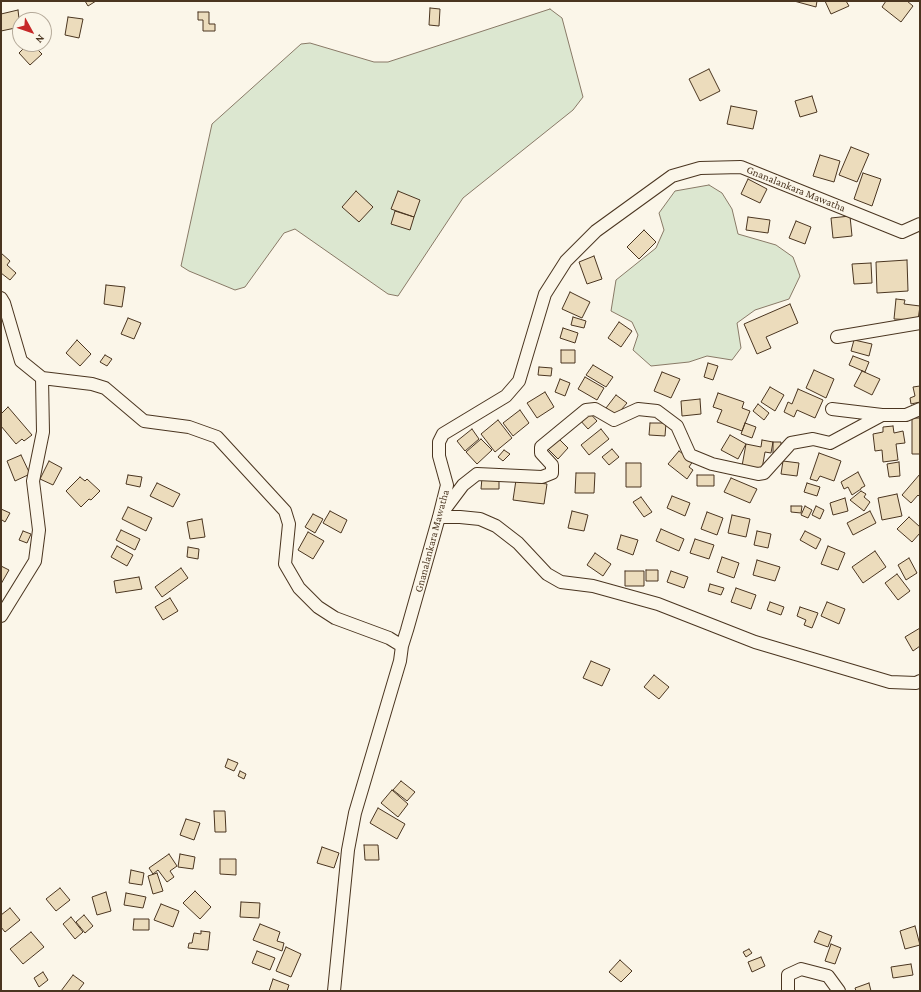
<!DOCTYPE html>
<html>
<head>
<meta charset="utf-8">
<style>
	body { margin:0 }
	#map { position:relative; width:921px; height:992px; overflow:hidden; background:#fbf6e9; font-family:"Crimson Pro",serif }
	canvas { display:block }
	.frame { position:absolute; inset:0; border:2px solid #4a3520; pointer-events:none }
	.north { position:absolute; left:12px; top:12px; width:40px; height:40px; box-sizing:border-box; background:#fbf6e9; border:1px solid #b4a999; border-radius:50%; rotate:130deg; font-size:11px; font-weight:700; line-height:16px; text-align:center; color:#4a3520 }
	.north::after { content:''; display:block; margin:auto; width:14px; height:18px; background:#c62828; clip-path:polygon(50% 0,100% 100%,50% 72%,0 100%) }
</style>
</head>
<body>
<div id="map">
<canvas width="921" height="992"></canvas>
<div class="frame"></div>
<div class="north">N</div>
</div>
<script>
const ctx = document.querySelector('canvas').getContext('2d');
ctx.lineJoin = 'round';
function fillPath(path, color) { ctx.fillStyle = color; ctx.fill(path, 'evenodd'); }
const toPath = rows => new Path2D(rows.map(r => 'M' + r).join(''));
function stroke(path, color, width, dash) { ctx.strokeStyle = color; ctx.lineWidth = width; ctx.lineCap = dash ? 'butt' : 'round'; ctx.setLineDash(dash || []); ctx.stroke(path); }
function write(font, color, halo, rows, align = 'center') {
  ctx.font = font + ' "Crimson Pro",serif'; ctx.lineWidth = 3; ctx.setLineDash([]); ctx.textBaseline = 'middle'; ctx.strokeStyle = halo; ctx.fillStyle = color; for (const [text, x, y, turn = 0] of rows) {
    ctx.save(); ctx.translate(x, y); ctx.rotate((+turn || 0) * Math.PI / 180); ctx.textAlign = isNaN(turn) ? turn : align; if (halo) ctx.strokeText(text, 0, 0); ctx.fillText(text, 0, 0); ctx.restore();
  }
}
const green = toPath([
	[550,9,562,18,583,97,573,110,463,198,398,296,388,294,295,229,284,233,245,287,235,290,189,271,181,266,212,124,301,44,310,43,374,62,388,62,550,9],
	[709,185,722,193,732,209,738,234,776,245,793,257,800,276,789,299,755,310,737,323,741,348,732,360,707,356,689,362,651,366,633,350,638,335,632,322,611,311,616,280,656,248,664,230,659,213,675,191,709,185]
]);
const building = toPath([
	[85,1,96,1,88,6,85,1],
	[794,1,817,1,816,7,794,1],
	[825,1,846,1,849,6,831,14,825,1],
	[886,1,907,1,913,6,901,22,882,7,886,1],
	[430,8,440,9,439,26,429,25,430,8],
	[18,10,20,27,1,31,1,14,18,10],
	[198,12,209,12,209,24,215,24,215,31,203,31,203,20,198,20,198,12],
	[68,17,83,19,79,38,65,35,68,17],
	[44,36,48,41,38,50,42,54,30,65,19,53,28,44,44,44,44,36],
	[709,69,720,91,700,101,689,79,709,69],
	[812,96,817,112,800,117,795,101,812,96],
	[731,106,757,111,753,129,727,124,731,106],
	[851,147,869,154,857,182,839,175,851,147],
	[820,155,840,161,834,182,813,176,820,155],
	[863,173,881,179,872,206,854,199,863,173],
	[748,179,767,189,760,203,741,194,748,179],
	[356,191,373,207,359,222,342,207,356,191],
	[398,191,420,200,414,217,391,209,398,191],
	[395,211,414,217,410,230,391,224,395,211],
	[850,216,852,236,833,238,831,218,850,216],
	[748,217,770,220,768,233,746,230,748,217],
	[796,221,811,227,805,244,789,238,796,221],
	[644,230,656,242,639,259,627,247,644,230],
	[1,253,10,261,7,265,16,273,10,280,1,273,1,253],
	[594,256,602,279,587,284,579,262,594,256],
	[907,260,908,291,877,293,876,262,907,260],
	[871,263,872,283,854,284,852,264,871,263],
	[106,285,125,287,122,307,104,304,106,285],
	[570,292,590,302,582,318,562,309,570,292],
	[896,299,905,300,904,304,920,306,918,320,894,319,896,299],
	[790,304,798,323,766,337,771,348,757,354,744,324,790,304],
	[573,317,586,321,584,328,571,325,573,317],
	[128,318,141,323,134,339,121,334,128,318],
	[619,322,632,331,621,347,608,338,619,322],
	[563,328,578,333,575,343,560,338,563,328],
	[77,340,91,354,80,366,66,353,77,340],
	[854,340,872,344,869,356,851,351,854,340],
	[561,350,575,350,575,363,561,363,561,350],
	[105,355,112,359,107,366,100,362,105,355],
	[853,356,869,362,865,372,849,365,853,356],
	[708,363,718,366,713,380,704,377,708,363],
	[593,365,613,377,606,387,586,375,593,365],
	[539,367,552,368,551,376,538,375,539,367],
	[814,370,834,379,826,398,806,388,814,370],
	[862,371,880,379,872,395,854,386,862,371],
	[662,372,680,379,671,398,654,391,662,372],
	[585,377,604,388,597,400,578,389,585,377],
	[560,379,570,383,565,396,555,392,560,379],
	[920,386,920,402,911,404,910,398,915,396,913,387,920,386],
	[770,387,784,395,775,411,761,402,770,387],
	[798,389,823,400,815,418,797,410,794,417,784,412,788,402,792,404,798,389],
	[545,392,554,407,537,418,527,403,545,392],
	[718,393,744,402,742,408,750,411,742,431,717,422,722,410,713,407,718,393],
	[616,395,627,403,616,416,606,408,616,395],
	[700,399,701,414,682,416,681,401,700,399],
	[758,404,769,413,764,420,753,411,758,404],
	[8,407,32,435,24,441,22,439,16,444,1,426,1,414,8,407],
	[520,410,529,423,513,436,503,423,520,410],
	[588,411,597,421,588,429,579,419,588,411],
	[912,418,920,418,920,454,912,454,912,418],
	[498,420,512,438,495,452,481,434,498,420],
	[650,423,666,423,665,436,649,435,650,423],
	[745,423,756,427,752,438,741,434,745,423],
	[893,426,894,433,903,431,905,443,896,444,898,460,883,462,882,450,875,451,873,434,883,432,883,427,893,426],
	[472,429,479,439,465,451,457,441,472,429],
	[601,429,609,439,589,455,581,445,601,429],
	[730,435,746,444,738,459,721,450,730,435],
	[557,437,568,448,558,459,547,448,557,437],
	[481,439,492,450,477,464,466,452,481,439],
	[762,440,773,442,771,453,765,452,762,469,742,466,746,444,761,447,762,440],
	[773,442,781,442,781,453,773,453,773,442],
	[612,449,619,457,609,465,602,457,612,449],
	[504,450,510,454,503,461,498,457,504,450],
	[679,451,693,461,689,467,693,470,687,479,668,464,679,451],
	[819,453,841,461,834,481,820,476,817,481,810,479,819,453],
	[21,455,30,474,15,481,7,461,21,455],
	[49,461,62,468,53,485,40,479,49,461],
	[783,461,799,463,797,476,781,474,783,461],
	[899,462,900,476,889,477,887,464,899,462],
	[626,463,641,463,641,487,626,487,626,463],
	[858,472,865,486,861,488,861,489,852,495,848,487,844,489,841,482,858,472],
	[576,473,595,473,594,493,575,493,576,473],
	[920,474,920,497,918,495,911,503,902,495,920,474],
	[128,475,142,477,140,487,126,484,128,475],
	[697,475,714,475,714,486,697,486,697,475],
	[80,477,85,481,87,479,100,491,91,500,89,499,81,507,66,491,80,477],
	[482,478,499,479,499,489,481,489,482,478],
	[731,478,757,489,750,503,724,492,731,478],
	[516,480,547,484,544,504,513,500,516,480],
	[157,483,180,494,173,507,150,496,157,483],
	[807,483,820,487,817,496,804,492,807,483],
	[861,491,866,494,864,497,870,502,864,511,850,500,861,491],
	[897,494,902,516,882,520,878,498,897,494],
	[672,496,690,503,685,516,667,508,672,496],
	[641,497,652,512,644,517,633,502,641,497],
	[845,498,848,511,833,515,830,503,845,498],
	[791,506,802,506,801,513,791,512,791,506],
	[805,506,812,510,808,518,801,515,805,506],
	[816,506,824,510,820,519,812,515,816,506],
	[128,507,152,518,146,531,122,519,128,507],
	[1,509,10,513,5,522,2,520,1,521,1,509],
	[330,511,347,520,341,533,323,523,330,511],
	[572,511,588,515,584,531,568,528,572,511],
	[870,511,876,523,853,535,847,523,870,511],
	[707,512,723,518,717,535,701,529,707,512],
	[313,514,323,519,315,533,305,527,313,514],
	[732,515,750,519,746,537,728,533,732,515],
	[909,517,920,527,920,533,912,542,897,529,909,517],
	[202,519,205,537,190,539,187,522,202,519],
	[661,529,684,539,679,551,656,541,661,529],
	[121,530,140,539,135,550,116,540,121,530],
	[23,531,31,534,27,543,19,540,23,531],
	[757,531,771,534,768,548,754,545,757,531],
	[805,531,821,539,816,549,800,540,805,531],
	[308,532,324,541,313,559,298,550,308,532],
	[621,535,638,540,633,555,617,549,621,535],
	[695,539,714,545,709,559,690,553,695,539],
	[117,546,133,555,127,566,111,557,117,546],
	[828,546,845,553,838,570,821,564,828,546],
	[188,547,199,549,198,559,187,557,188,547],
	[875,551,886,567,863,583,852,567,875,551],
	[595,553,611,564,603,576,587,565,595,553],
	[722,557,739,563,734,578,717,572,722,557],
	[909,558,917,573,906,580,898,565,909,558],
	[757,560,780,567,775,581,753,575,757,560],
	[1,566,9,570,1,584,1,566],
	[181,568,188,578,162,597,155,587,181,568],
	[646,570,658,570,658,581,646,581,646,570],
	[625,571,644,571,644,586,625,586,625,571],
	[671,571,688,577,684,588,667,582,671,571],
	[897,574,910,591,898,600,885,583,897,574],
	[139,577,142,589,116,593,114,581,139,577],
	[710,584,724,588,721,595,708,591,710,584],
	[736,588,756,595,751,609,731,602,736,588],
	[170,598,178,611,163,620,155,607,170,598],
	[770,602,784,607,781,615,767,610,770,602],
	[827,602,845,609,839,624,821,616,827,602],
	[800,607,818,613,812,628,804,625,806,620,797,616,800,607],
	[920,628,920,646,913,651,905,637,920,628],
	[591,661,610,669,602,686,583,678,591,661],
	[654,675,669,687,659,699,644,687,654,675],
	[228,759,238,763,234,771,225,767,228,759],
	[240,771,246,774,244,779,238,776,240,771],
	[401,781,415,792,407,801,393,790,401,781],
	[392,790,408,804,398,817,381,803,392,790],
	[378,808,405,824,397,839,370,823,378,808],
	[214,811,225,811,226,832,215,832,214,811],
	[186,819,200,823,194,840,180,835,186,819],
	[364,845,378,845,379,860,365,860,364,845],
	[322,847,339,853,334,868,317,863,322,847],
	[169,854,177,866,170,871,174,877,167,882,158,870,153,874,149,868,169,854],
	[180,854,195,857,193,869,178,867,180,854],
	[220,859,236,859,236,875,220,874,220,859],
	[131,870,144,873,142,885,129,883,131,870],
	[157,873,163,891,153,894,148,876,157,873],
	[60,888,70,900,56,911,46,899,60,888],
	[195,891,211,907,200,919,183,903,195,891],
	[106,892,111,911,97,915,92,897,106,892],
	[126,893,146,897,143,908,124,905,126,893],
	[241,902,260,903,259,918,240,917,241,902],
	[161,904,179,911,173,927,154,920,161,904],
	[10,908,20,920,5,932,1,927,1,915,10,908],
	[84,915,93,926,85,933,76,922,84,915],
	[71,917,83,932,75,939,63,924,71,917],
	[134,919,149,919,149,930,133,930,134,919],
	[260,924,280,932,277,941,284,943,282,951,253,940,260,924],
	[915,926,920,945,905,949,900,931,915,926],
	[201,931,210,932,208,950,188,948,189,943,192,943,194,933,201,934,201,931],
	[819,931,832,936,828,947,814,942,819,931],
	[31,932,44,947,23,964,10,949,31,932],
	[831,944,841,948,835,964,825,961,831,944],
	[286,947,301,954,291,977,276,971,286,947],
	[749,949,752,953,746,957,743,952,749,949],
	[257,951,275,958,270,970,252,963,257,951],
	[761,957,765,966,752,972,748,962,761,957],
	[620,960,632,971,621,982,609,972,620,960],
	[911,964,913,975,893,978,891,967,911,964],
	[43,972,48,980,39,987,34,978,43,972],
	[73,975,84,983,78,991,61,991,73,975],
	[273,979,289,985,287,991,269,991,273,979],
	[869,983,871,991,856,991,855,988,869,983]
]);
const minor = toPath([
	[1,298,4,303,21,361,42,378,92,384,105,388,144,421,189,427,217,437,285,511,289,524,285,564,299,588,318,607,335,618,389,638,402,646,400,661,355,813,348,850,334,991],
	[837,337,920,323],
	[832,409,882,415,906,415,920,409],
	[442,513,463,485,477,474,542,477,552,473,552,465,541,453,541,447,586,410,595,409,614,420,638,409,657,411,677,426,690,455,712,464,758,474,764,473,791,443,813,439,830,443,882,415],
	[439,517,460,517,480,519,496,526,518,543,547,574,561,582,593,586,658,604,755,642,890,682,916,683,920,681],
	[1,616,35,561,39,530,33,481,43,432,42,378],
	[402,646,407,630,439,517,447,485,439,456,439,442,443,434,506,396,519,381,545,294,566,261,596,231,672,176,700,168,741,167,902,232,920,224],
	[788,991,788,975,801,969,828,976,839,991]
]);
const streetNames = [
	["Gnanalankara Mawatha",796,189,22],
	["Gnanalankara Mawatha",432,541,-75]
];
fillPath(green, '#dce7d0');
stroke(green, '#887966', 1);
fillPath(building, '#ecdcbc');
stroke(building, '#4a3520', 1);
stroke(minor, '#4a3520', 14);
stroke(minor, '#fbf6e9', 12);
write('11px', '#4a3520', '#fbf6e9', streetNames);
</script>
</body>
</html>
